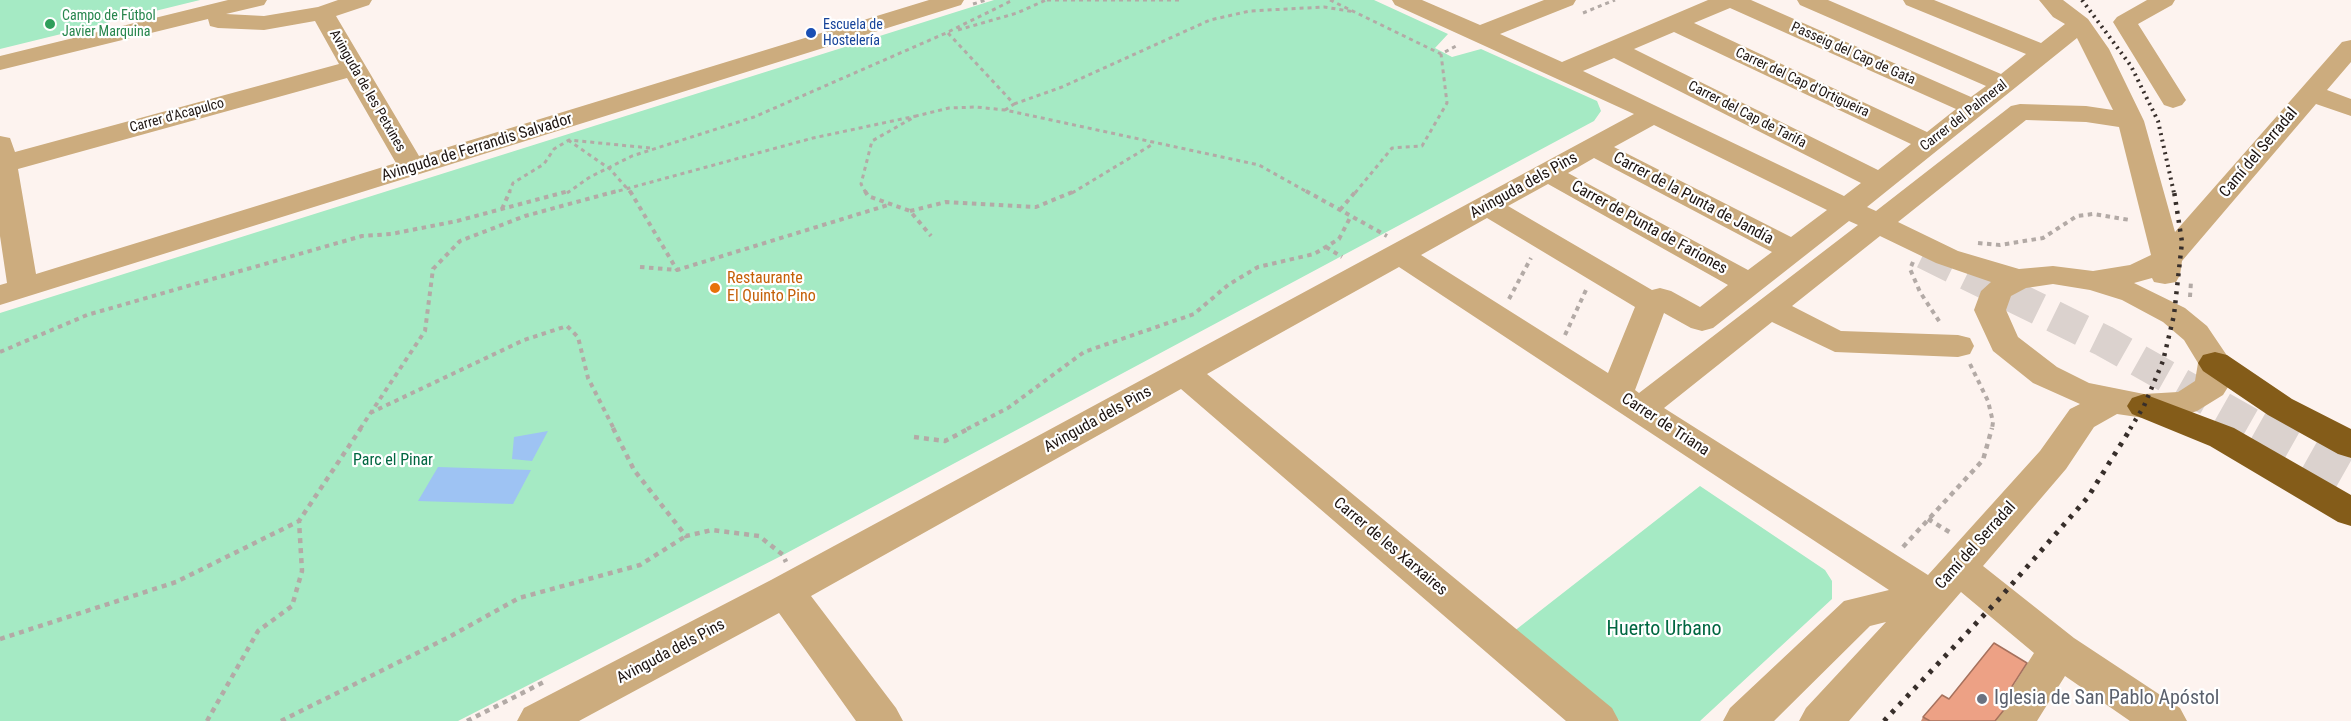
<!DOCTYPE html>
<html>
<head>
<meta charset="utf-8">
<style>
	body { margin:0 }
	canvas { display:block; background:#fdf3ef }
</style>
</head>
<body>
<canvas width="2351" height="721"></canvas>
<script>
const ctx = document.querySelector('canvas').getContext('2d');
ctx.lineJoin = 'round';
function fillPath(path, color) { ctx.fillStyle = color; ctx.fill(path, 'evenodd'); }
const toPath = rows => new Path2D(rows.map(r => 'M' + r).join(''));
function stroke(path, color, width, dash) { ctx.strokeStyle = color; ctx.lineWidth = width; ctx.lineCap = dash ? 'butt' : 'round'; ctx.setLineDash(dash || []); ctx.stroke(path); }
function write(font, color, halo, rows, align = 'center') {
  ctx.font = font + ' "Roboto Condensed",sans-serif'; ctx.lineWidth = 4.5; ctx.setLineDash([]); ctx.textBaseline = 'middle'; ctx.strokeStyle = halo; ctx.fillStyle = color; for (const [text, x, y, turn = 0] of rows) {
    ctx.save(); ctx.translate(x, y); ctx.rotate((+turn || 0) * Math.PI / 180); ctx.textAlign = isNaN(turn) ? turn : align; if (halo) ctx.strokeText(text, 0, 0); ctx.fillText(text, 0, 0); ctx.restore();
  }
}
const green = toPath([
	[0,0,200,0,0,49],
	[994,0,1374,0,1448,34,1435,48,1452,57,1481,49,1597,101,1601,111,1594,121,783,555,458,721,0,721,0,313],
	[1700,486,1825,570,1832,581,1832,599,1700,721,1620,721,1513,632]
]);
const water = toPath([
	[548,431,532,461,512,459,514,437],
	[438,467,531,470,513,504,418,501]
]);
const highwayTunnelFar1 = toPath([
	[1924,253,2104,341,2260,429]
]);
const highwayTunnel = toPath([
	[2257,428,2351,481]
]);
const pathFar2 = toPath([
	[1047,0,1181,0],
	[1330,0,1441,54],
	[973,4,986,0],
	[1583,13,1615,0],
	[958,30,1017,13,1046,0],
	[948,33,1014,104,1005,110],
	[1014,104,1062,87,1210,20,1250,11,1324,7,1355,12],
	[568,140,610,169,631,193],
	[509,193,513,183,544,164,554,149,569,140,650,148],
	[567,193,590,177,632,156,754,117,946,33,1013,0],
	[611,193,813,138,916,116],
	[866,193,861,184,872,141,916,116,949,108,976,107,1005,110,1259,165,1309,193],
	[1072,193,1153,144],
	[1355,193,1392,148,1422,146,1447,103,1441,54,1456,46]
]);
const pathFar1 = toPath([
	[630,191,677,270],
	[865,191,868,196,910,211,931,236],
	[1306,191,1387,236],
	[502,209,510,191],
	[1340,210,1356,191],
	[910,211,946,202,1036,207,1075,191],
	[1978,243,2000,245,2043,238,2077,216,2093,214,2130,220],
	[1326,247,1342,257],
	[1913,262,1910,269,1920,292,1941,324],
	[640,267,677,270,888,205],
	[2190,297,2191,281],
	[1509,299,1531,258],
	[1565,335,1586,290],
	[0,352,87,315,362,236,391,234,457,221,569,191],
	[1970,364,1988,401,1993,422,1992,429],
	[370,413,524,340,567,326,578,337,588,378,614,429],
	[360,429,425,331,433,269,460,241,525,216,617,191],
	[967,429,1008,408,1084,352,1194,314,1228,285,1258,267,1314,254,1339,239,1351,216]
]);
const path = toPath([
	[613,428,634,470,686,536,712,530,759,536,783,555,786,562],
	[914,437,945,441,970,428],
	[1928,519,1951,533],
	[1903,547,1983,460,1992,428],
	[0,639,176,582,299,521],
	[207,721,258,631,292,606,302,571,299,521,361,428],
	[281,721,449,637,519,598,640,565,686,536],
	[467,721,544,682]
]);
const minor = toPath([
	[228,0,267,0,264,5,226,14,264,16,318,7,338,0,372,0,369,5,336,16,419,156,929,0,964,0,961,5,0,305,0,285,7,283,0,236,0,136,10,138,15,152,339,64,315,21,264,30,218,28,210,26,208,19,0,70,0,56,228,0],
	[347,78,396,163,36,274,18,169,347,78],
	[1392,0,1422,0,1480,25,1544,0,1576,0,1573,5,1500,34,1562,62,1708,0,1751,0,1971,97,1986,86,1800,5,1797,0,1828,0,2001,74,2026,54,1906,5,1903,0,1934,0,2041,43,2065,24,2053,17,2039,0,2063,0,2088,19,2109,49,2144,121,2175,232,2342,42,2351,40,2351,62,2327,90,2351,99,2351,116,2316,104,2182,261,2180,275,2176,282,2165,284,2154,282,2152,278,2134,283,2185,308,2207,326,2232,363,2228,387,2223,395,2197,411,2185,415,2144,418,2117,414,2094,427,2066,469,1983,566,2074,638,2180,708,2187,721,2130,721,2065,676,2037,721,1991,721,2034,653,1961,592,1849,721,1799,721,1806,708,1886,622,1870,626,1774,721,1723,721,1730,708,1844,601,1889,590,1399,267,1207,374,1612,708,1619,721,1566,721,1181,389,811,596,896,708,903,721,856,721,779,613,579,721,517,721,524,708,771,580,1634,114,1395,5,1392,0],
	[1730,8,1956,109,1927,132,1694,23,1730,8],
	[1674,32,1911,144,1878,170,1634,49,1674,32],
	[2077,38,2113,110,2086,106,2020,104,2011,106,1876,211,1867,207,2077,38],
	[1614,58,1861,183,1844,196,1583,71,1614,58],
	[2026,120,2086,122,2119,127,2151,255,2130,265,2093,271,2053,266,2019,269,1958,251,1898,222,2026,120],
	[1654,125,1827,210,1791,237,1614,147,1654,125],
	[1594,158,1772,252,1748,270,1568,173,1594,158],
	[1548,184,1728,285,1700,307,1671,291,1660,288,1652,290,1508,206,1548,184],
	[1487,218,1635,307,1608,373,1421,255,1487,218],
	[1849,221,1858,225,1639,393,1635,390,1664,313,1691,328,1702,331,1713,328,1849,221],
	[1880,236,1936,263,1991,282,1981,291,1974,310,1993,351,2033,383,2080,404,2070,409,2040,451,1928,575,1664,408,1772,322,1835,352,1958,357,1970,354,1974,346,1970,338,1958,335,1841,331,1792,306,1880,236],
	[2053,284,2090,290,2122,300,2163,322,2184,340,2198,363,2195,381,2178,392,2144,394,2089,383,2057,367,2018,337,2006,310,2011,296,2026,288,2053,284],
	[2147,0,2175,0,2172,5,2138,24,2186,100,2182,105,2173,108,2164,105,2113,22,2117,17,2147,0]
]);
const highway = toPath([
	[2215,352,2227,355,2292,399,2351,429,2351,458,2338,454,2268,415,2203,371,2198,363,2203,355,2215,352],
	[2144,394,2234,428,2351,495,2351,526,2338,522,2210,446,2132,414,2127,406,2132,398,2144,394]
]);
const railFar2 = toPath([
	[2082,0,2131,66,2158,121,2174,193]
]);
const railFar1 = toPath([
	[2130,429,2144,406,2163,361,2174,315,2182,242,2174,191]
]);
const rail = toPath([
	[1884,721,1999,599,2088,497,2131,428]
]);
const wall = toPath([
	[1949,699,2002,702,1995,721,1921,721,1923,717]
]);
const building = toPath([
	[1994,643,2027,663,2002,702,2007,706,1995,721,1930,721,1923,717,1942,695,1949,699,1994,643]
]);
const markers = [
	[50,24,6,"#2e9e5b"],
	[811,33,6,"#1a4fb4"],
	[715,288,6,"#e8710a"],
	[1982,699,6,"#6b7280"]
];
const farLeisurenames = [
	["Campo de Fútbol",62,16],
	["Javier Marquina",62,32]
];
const farTransitnames = [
	["Escuela de",823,25],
	["Hostelería",823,41]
];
const farStreetnames = [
	["Passeig del Cap de Gata",1853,54,24],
	["Carrer del Cap d'Ortigueira",1802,83,25],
	["Avinguda de les Petxines",367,91,60],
	["Carrer del Cap de Tarifa",1747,115,27],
	["Carrer d'Acapulco",177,116,-15],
	["Carrer del Palmeral",1964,116,-38]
];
const streetNames = [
	["Avinguda de Ferrandis Salvador",477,148,-17],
	["Camí del Serradal",2259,153,-50],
	["Avinguda dels Pins",1524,186,-29],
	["Carrer de la Punta de Jandía",1693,199,28],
	["Carrer de Punta de Fariones",1649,228,29],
	["Avinguda dels Pins",1098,420,-29],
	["Carrer de Triana",1665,425,33],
	["Camí del Serradal",1976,546,-48],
	["Carrer de les Xarxaires",1390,547,40],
	["Avinguda dels Pins",671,652,-28]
];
const foodNames = [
	["Restaurante",727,279],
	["El Quinto Pino",727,297]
];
const parkNames = [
	["Parc el Pinar",393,461]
];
const nearParknames = [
	["Huerto Urbano",1664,630]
];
const nearWorshipnames = [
	["Iglesia de San Pablo Apóstol",1994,699]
];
fillPath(green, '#a5eac4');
fillPath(water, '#9ec3f3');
stroke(highwayTunnelFar1, '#dbd2ce', 32, [32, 16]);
stroke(highwayTunnel, '#dbd2ce', 39, [39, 20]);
stroke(pathFar2, '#b3aaa6', 3, [4, 4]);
stroke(pathFar1, '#b3aaa6', 4, [4.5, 4.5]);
stroke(path, '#b3aaa6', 4.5, [5, 5]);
fillPath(minor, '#ccac7e');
fillPath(highway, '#845c19');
stroke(railFar2, '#372e2a', 4, [2, 4.5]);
stroke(railFar1, '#372e2a', 4.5, [3, 6]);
stroke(rail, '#372e2a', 5, [4, 7]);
fillPath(wall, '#cc8a72');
fillPath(building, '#eda185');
stroke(building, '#a6715d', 1.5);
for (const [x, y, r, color] of markers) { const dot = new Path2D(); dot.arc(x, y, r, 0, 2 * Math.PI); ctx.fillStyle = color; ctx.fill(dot); stroke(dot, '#fff', 2); }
write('14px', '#27864d', '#fff', farLeisurenames, 'left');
write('14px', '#164399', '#fff', farTransitnames, 'left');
write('14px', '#1d1411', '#fff', farStreetnames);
write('16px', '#1d1411', '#fff', streetNames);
write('16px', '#c56008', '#fff', foodNames, 'left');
write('16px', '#006741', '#fff', parkNames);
write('20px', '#006741', '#fff', nearParknames);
write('20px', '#5b616d', '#fff', nearWorshipnames, 'left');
</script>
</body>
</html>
